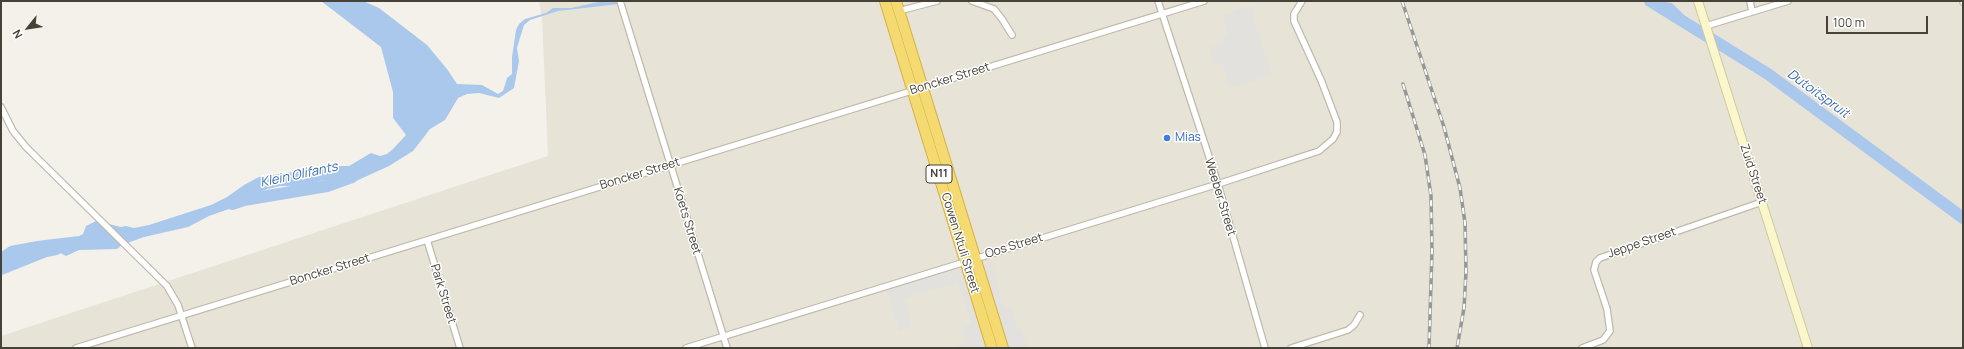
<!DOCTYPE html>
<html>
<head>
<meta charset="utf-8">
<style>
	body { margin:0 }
	#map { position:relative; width:1964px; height:349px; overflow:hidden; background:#f3f1e9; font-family:Manrope,sans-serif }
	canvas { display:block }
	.frame { position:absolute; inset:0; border:2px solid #464238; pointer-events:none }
	.north { position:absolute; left:8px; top:8px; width:40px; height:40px; -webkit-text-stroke:3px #fff; paint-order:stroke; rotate:240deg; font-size:11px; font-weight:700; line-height:16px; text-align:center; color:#464238 }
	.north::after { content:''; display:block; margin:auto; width:14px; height:18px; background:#464238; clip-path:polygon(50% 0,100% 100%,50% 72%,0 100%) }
	.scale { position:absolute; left:1826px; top:16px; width:102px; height:18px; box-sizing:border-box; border:2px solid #464238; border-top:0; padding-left:5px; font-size:12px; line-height:14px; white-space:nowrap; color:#464238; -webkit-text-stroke:3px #fff; paint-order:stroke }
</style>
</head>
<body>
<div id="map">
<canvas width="1964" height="349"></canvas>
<div class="frame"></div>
<div class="north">N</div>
<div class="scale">100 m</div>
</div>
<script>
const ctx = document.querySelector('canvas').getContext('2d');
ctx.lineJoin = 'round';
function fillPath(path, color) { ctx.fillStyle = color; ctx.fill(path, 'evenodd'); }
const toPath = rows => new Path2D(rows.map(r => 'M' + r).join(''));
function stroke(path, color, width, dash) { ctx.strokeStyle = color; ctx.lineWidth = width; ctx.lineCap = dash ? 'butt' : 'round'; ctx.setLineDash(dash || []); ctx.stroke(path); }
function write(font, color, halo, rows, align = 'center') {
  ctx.font = font + ' Manrope,sans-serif'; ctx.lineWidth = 3; ctx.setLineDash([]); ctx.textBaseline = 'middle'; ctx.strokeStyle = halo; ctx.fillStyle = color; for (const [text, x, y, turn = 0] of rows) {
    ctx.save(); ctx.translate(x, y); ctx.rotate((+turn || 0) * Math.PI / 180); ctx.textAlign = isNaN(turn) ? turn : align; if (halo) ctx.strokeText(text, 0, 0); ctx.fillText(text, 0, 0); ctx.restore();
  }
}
const residential = toPath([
	[539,1,1963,1,1963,348,1,348,1,336,548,156,542,18]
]);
const parking = toPath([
	[1251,6,1272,75,1229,88,1221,63,1215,65,1210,48,1224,43,1221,35,1228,33,1222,15],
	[991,263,1004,308,1011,306,1018,330,1021,329,1027,348,1005,348,980,267],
	[956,266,962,269,986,347,948,348,967,342,962,326,971,323,958,282,904,299,912,327,899,331,885,288]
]);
const water = toPath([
	[321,1,363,1,379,8,427,45,447,69,457,84,482,85,498,94,503,91,507,78,512,74,512,57,516,30,519,24,525,19,546,13,553,8,571,8,603,1,618,1,619,4,558,11,530,20,524,25,519,41,517,48,519,61,514,88,499,98,479,93,467,94,458,98,445,120,430,129,413,151,389,166,356,181,340,184,333,180,319,181,302,186,280,186,267,189,249,197,243,204,209,216,188,227,144,237,122,245,117,249,79,250,66,256,60,253,46,254,38,252,27,253,13,259,1,267,1,252,10,246,37,241,79,236,83,234,86,226,96,221,121,227,126,226,134,228,149,225,211,205,227,197,244,185,259,177,334,166,349,166,371,153,380,156,387,154,393,149,406,135,393,118,393,92,381,47],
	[1657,1,1672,3,1696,27,1703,30,1703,37,1696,36,1686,30,1672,11]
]);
const river = toPath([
	[1650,1,1768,74,1963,218],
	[232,204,244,200,327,186,352,177],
	[1,269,46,251,56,249]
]);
const street = toPath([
	[620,1,727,348],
	[972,1,994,9,1002,19,1012,35],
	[1158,1,1218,184,1265,348],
	[1750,1,1752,12],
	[1963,1,1963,2],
	[899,11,937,1],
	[1706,26,1788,1],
	[1,107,13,131,26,147,167,286,178,305,192,348],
	[427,240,460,348],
	[76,348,1204,1],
	[686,348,1218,184,1319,151,1333,139,1337,132,1337,122,1321,80,1294,21,1294,14,1302,1],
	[1291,348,1348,330,1354,325,1360,315],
	[1582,348,1603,340,1610,331,1607,309,1594,270,1596,262,1600,258,1762,202]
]);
const secondary = toPath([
	[1698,1,1808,348]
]);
const highway = toPath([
	[885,1,992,348],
	[896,1,1003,348]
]);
const rail = toPath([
	[1402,1,1444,127,1460,188,1465,223,1466,272,1464,308,1457,348],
	[1403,84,1425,155,1431,196,1432,251,1429,348]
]);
const markers = [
	[1167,138,4,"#3f7fe0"]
];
const shields = [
	[939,174,26]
];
const shieldNames = [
	["N11",939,174]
];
const streetNames = [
	["Boncker Street",950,79,-17],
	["Boncker Street",640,174,-17],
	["Zuid Street",1753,174,72],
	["Weeber Street",1220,197,73],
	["Koets Street",687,221,73],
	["Cowen Ntuli Street",960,243,73],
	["Jeppe Street",1642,243,-19],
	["Oos Street",1014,246,-17],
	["Boncker Street",330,270,-17],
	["Park Street",443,294,73]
];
const shopNames = [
	["Mias",1175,138]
];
const waterNames = [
	["Dutoitspruit",1818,94,36],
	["Klein Olifants",299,175,-12]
];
fillPath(residential, '#e7e4d7');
fillPath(parking, '#e2e1dd');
fillPath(water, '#a9c8ec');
stroke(river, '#a9c8ec', 12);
stroke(street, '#bebaac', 8);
stroke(secondary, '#d0c99b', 10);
stroke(highway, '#d4b142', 12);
stroke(street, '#fff', 5.5);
stroke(secondary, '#fbf6cb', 8);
stroke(highway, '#f5da72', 10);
stroke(rail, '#979797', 3.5);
stroke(rail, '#fff', 2, [6]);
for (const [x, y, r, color] of markers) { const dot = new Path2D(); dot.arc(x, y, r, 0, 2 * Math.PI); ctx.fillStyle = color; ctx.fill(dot); stroke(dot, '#fff', 1.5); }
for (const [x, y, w] of shields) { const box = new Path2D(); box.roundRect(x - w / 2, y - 9, w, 18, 3); ctx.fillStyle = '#fff'; ctx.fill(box); stroke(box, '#464238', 1); }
write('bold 11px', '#464238', null, shieldNames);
write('12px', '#464238', '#fff', streetNames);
write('12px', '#366cbe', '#fff', shopNames, 'left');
write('italic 13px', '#376cac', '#fff', waterNames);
</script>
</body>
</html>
